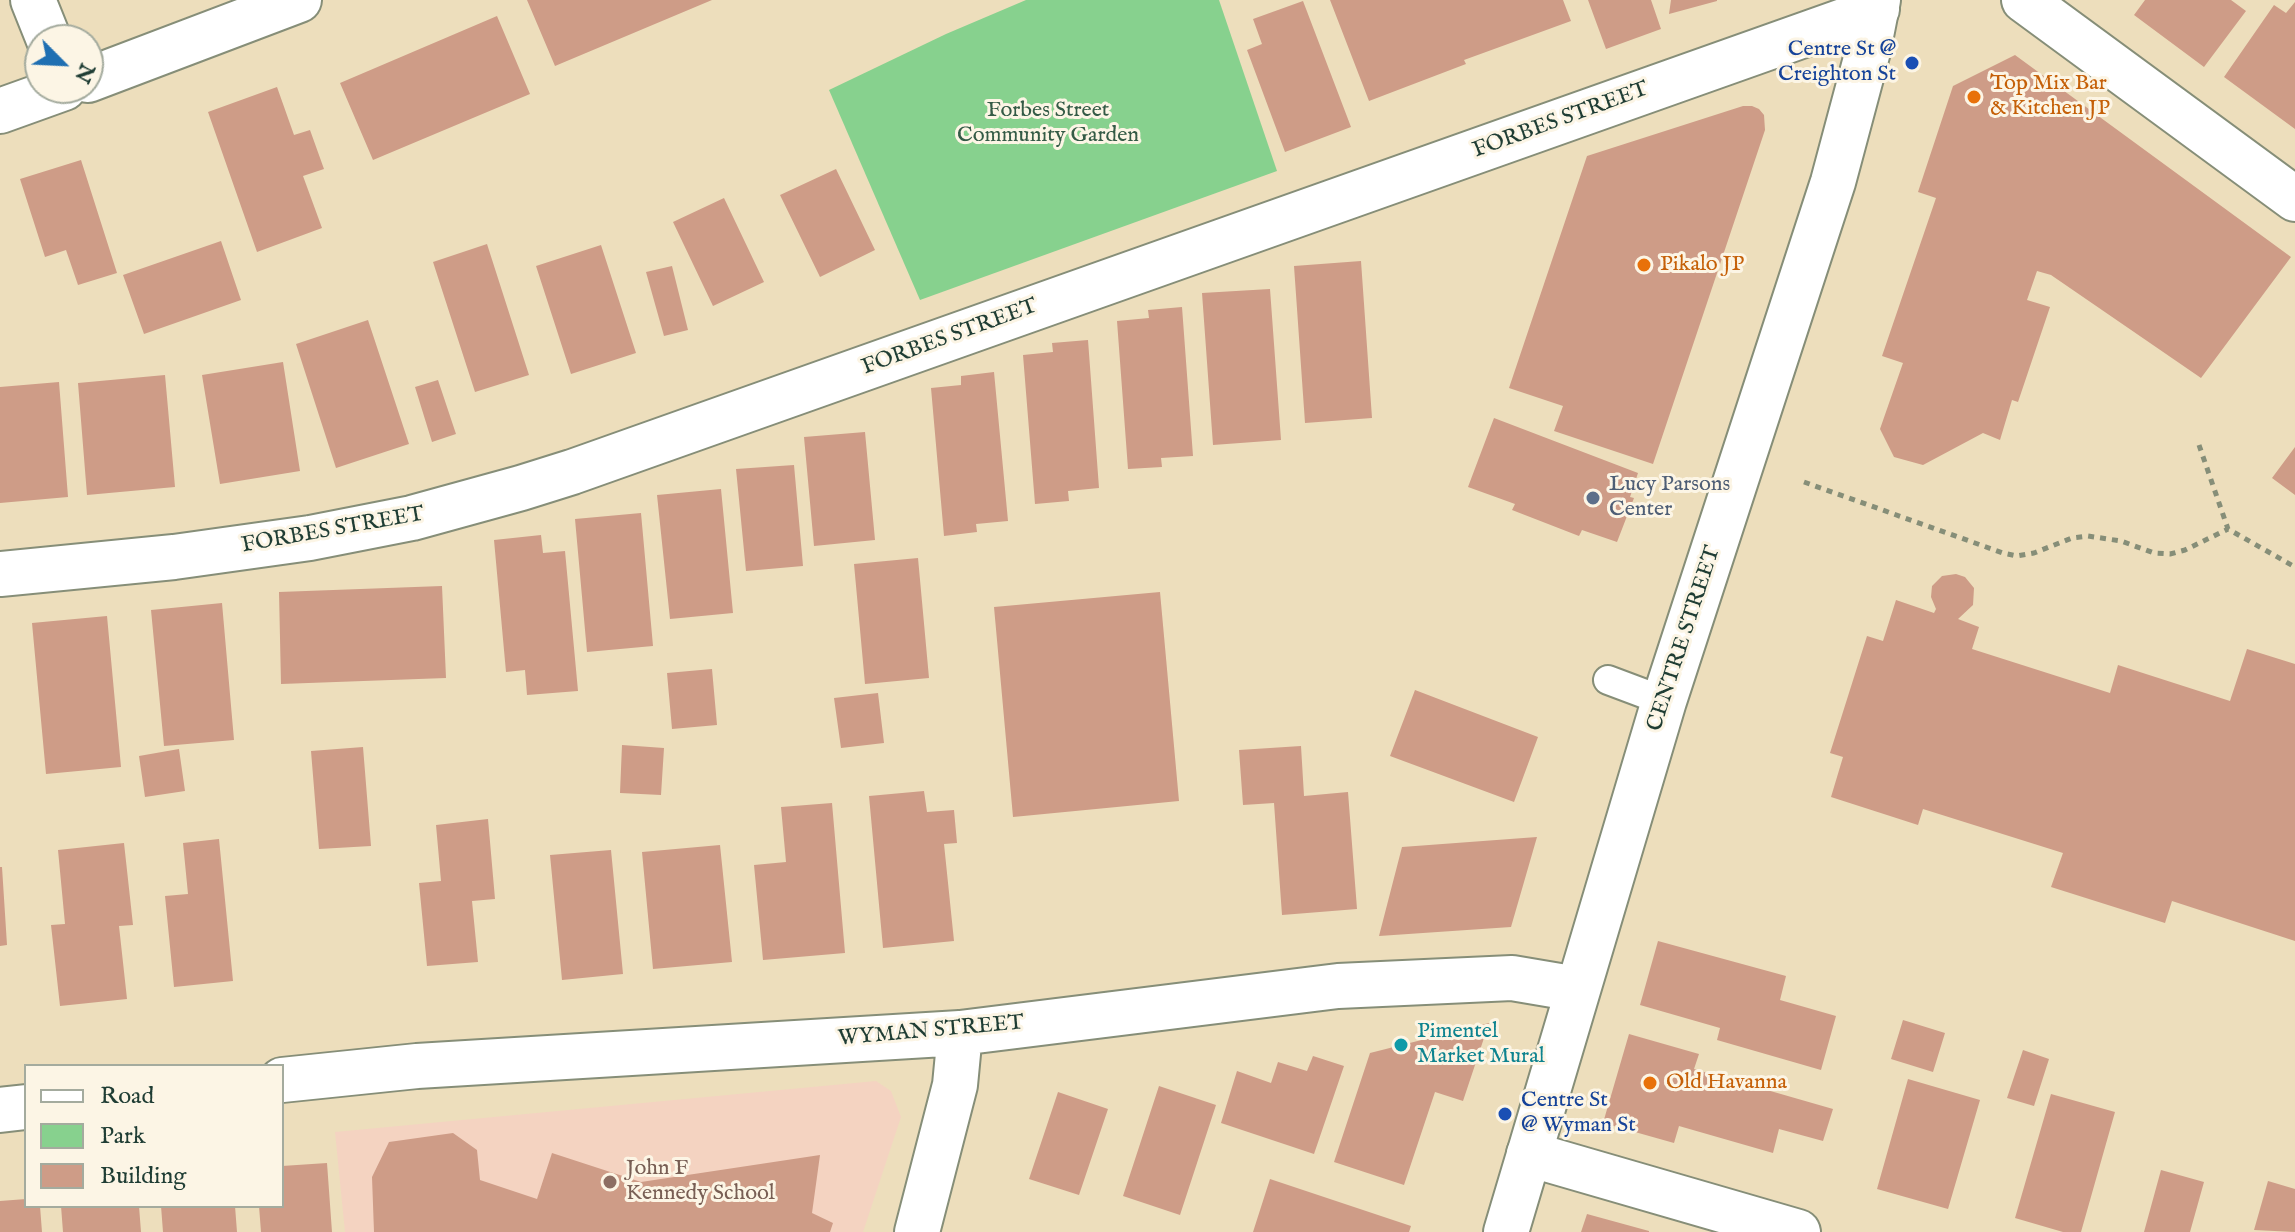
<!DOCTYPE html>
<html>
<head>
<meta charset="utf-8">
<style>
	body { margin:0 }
	#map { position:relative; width:2295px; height:1232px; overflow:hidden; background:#eddebc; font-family:"IM FELL English",serif }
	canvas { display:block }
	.legend { position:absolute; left:24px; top:1064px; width:260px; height:144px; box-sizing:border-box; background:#fcf5e5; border:2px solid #a4ab9e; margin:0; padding:10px 14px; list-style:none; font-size:24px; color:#1f3d34 }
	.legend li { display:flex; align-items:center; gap:16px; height:40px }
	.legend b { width:40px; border:2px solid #a4ab9e }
	.north { position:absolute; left:24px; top:24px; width:80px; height:80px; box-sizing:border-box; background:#fcf5e5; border:2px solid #a4ab9e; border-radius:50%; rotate:114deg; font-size:22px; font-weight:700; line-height:32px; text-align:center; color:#1f3d34 }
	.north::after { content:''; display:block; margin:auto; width:28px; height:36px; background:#1f6fb2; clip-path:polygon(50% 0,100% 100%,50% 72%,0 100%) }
</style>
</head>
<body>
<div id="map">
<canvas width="2295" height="1232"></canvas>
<ul class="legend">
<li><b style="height:10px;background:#fff"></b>Road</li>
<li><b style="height:22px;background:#87d18e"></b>Park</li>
<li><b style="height:22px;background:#ce9c87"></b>Building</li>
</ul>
<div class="north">N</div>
</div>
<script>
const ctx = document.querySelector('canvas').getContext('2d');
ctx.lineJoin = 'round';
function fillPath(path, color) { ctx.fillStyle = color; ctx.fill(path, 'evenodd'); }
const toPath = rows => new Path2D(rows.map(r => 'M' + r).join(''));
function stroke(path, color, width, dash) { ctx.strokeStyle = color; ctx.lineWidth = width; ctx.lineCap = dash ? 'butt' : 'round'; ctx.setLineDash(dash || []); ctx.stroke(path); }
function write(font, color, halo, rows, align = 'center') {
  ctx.font = font + ' "IM FELL English",serif'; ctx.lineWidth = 6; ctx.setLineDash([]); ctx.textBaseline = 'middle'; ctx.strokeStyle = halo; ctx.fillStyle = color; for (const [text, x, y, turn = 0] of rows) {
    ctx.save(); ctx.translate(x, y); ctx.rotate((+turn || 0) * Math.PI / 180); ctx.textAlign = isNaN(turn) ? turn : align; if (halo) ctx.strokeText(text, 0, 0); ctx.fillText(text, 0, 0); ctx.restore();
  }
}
const built = toPath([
	[876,1081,891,1091,901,1117,863,1232,345,1232,335,1132]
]);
const green = toPath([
	[1026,0,1219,0,1277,171,920,300,829,90,946,34]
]);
const building = toPath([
	[527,0,712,0,555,66],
	[1330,0,1563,0,1571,21,1464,60,1466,64,1369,101],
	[1588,0,1651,0,1661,29,1606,49],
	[1671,0,1717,0,1717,1,1669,14],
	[2145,0,2231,0,2246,11,2204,67,2134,15],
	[1303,1,1351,127,1285,152,1247,50,1262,44,1253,19],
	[2295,2,2295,129,2224,77,2274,5,2286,13],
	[497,16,530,94,373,160,340,83],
	[2015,55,2291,257,2201,378,2051,275,2037,271,2027,300,2050,307,2018,402,2012,400,2000,440,1983,433,1923,465,1894,457,1880,429,1903,363,1882,356,1936,198,1918,192,1953,86],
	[277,87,294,135,310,130,324,169,303,176,322,228,257,252,208,112],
	[1743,106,1752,106,1759,109,1764,115,1765,130,1653,464,1554,431,1563,406,1509,388,1587,156],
	[81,160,117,273,78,285,66,250,45,257,20,179],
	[836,169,875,250,820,277,780,195],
	[724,198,764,282,713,306,673,222],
	[221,241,241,300,144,334,123,275],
	[487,244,529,375,475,392,433,262],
	[601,245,636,353,571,374,536,266],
	[1361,261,1372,418,1305,423,1294,266],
	[672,266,688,330,664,336,646,272],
	[1270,289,1281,440,1213,445,1202,293],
	[1182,307,1193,456,1161,458,1162,467,1128,469,1117,321,1149,318,1148,310],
	[368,320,409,444,336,468,296,344],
	[1088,340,1099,488,1068,491,1069,501,1035,504,1023,355,1053,352,1052,343],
	[283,362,300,471,220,484,202,375],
	[994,372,1008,521,976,524,977,532,944,536,931,388,961,385,961,376],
	[165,375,175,487,87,495,78,383],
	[438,380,456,434,432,442,415,387],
	[59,382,68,497,0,503,0,387],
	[1494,418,1638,473,1630,497,1634,498,1617,542,1582,530,1579,536,1512,510,1515,504,1468,487],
	[865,432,875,540,814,546,804,437],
	[2295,447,2295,495,2272,478],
	[794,465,803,566,746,571,736,469],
	[721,489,733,613,670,619,657,495],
	[641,513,653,646,587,652,575,519],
	[541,535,543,553,565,551,578,691,527,695,525,670,506,672,494,540],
	[918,558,929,678,865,684,854,564],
	[1956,574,1965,577,1974,588,1973,605,1958,619,1979,627,1972,649,2110,693,2118,665,2230,701,2247,649,2295,664,2295,941,2172,901,2165,923,2051,887,2063,853,1923,809,1918,825,1831,797,1843,757,1830,753,1867,636,1883,641,1896,600,1934,613,1936,609,1931,597,1932,586,1942,576],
	[442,586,446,678,281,684,279,592],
	[1160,592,1179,801,1013,817,994,607],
	[222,603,234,740,164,746,151,610],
	[107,616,121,767,46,774,32,623],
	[712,669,717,725,672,729,667,673],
	[1415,690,1538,737,1514,802,1390,756],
	[878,693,884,743,841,748,834,698],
	[622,745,664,748,661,795,620,793],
	[1301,746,1304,796,1348,792,1357,909,1282,915,1274,803,1243,805,1239,750],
	[363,747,371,846,319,849,311,751],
	[179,749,185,791,145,797,139,756],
	[924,791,927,812,954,810,957,843,944,844,954,941,883,948,869,796],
	[832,803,845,953,763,960,754,865,786,862,781,807],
	[488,819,495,899,472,901,478,962,427,966,419,883,441,881,436,825],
	[1537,837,1511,927,1379,936,1402,847],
	[219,839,233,981,174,987,165,896,188,894,183,843],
	[124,843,133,925,119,926,127,999,60,1006,51,925,65,924,58,850],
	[720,845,732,962,653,969,642,852],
	[611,850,623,974,562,980,550,855],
	[0,867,2,867,7,945,0,946],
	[1658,941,1786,976,1780,1000,1836,1016,1821,1070,1717,1040,1720,1028,1640,1005],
	[1903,1020,1945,1033,1933,1072,1891,1059],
	[1489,1023,1463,1101,1435,1092,1404,1185,1334,1162,1370,1053],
	[1629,1034,1699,1054,1694,1069,1833,1109,1823,1141,1779,1129,1773,1153,1679,1126,1674,1143,1603,1123],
	[2023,1050,2049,1059,2034,1106,2007,1098],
	[1313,1056,1344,1066,1314,1154,1221,1123,1237,1071,1271,1083,1278,1062,1307,1071],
	[1908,1079,1980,1100,1948,1209,1877,1189],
	[1159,1086,1216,1105,1180,1215,1123,1196],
	[1058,1092,1108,1109,1079,1195,1029,1179],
	[2051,1094,2115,1112,2081,1232,2063,1232,2015,1218],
	[453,1133,477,1150,480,1180,537,1199,552,1153,641,1182,820,1155,812,1213,833,1223,830,1232,374,1232,372,1177,389,1142],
	[327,1163,332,1232,261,1232,259,1206,282,1206,282,1166],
	[2161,1170,2204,1182,2190,1232,2144,1232],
	[1270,1179,1411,1226,1409,1232,1253,1232],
	[2268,1181,2295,1189,2295,1232,2254,1230],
	[26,1199,26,1206,40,1206,42,1232,0,1232,0,1201],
	[61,1206,139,1206,141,1232,63,1232],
	[161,1206,235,1206,237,1232,163,1232],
	[1587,1214,1649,1231,1649,1232,1581,1232]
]);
const path = toPath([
	[2199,445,2228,529,2295,567],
	[1804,482,2003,553,2017,556,2034,553,2072,538,2088,536,2121,541,2154,553,2170,554,2185,550,2228,529]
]);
const service = toPath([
	[1608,680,1664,701]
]);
const minor = toPath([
	[33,0,49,40],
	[2024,0,2295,199],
	[88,80,299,0],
	[0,111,64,88],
	[0,574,174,557,310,538,412,518,521,488,572,472,1877,9],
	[282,1080,417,1066,960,1033,1338,986,1512,978,1577,989],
	[0,1110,26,1107],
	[1529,1154,1798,1232],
	[917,1232,955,1085,960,1033]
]);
const secondary = toPath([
	[1506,1232,1664,701,1833,182,1868,51,1878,0]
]);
const markers = [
	[1912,63,8,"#1a4fb4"],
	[1974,97,8,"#e8710a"],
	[1644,265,8,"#e8710a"],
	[1593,498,8,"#5c6f8a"],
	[1401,1045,8,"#0f9aa8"],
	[1650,1083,8,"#e8710a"],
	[1505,1114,8,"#1a4fb4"],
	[610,1182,8,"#8d6e63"]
];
const transitNames = [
	["Centre St @",1896,50],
	["Creighton St",1896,75],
	["Centre St",1521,1101,"left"],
	["@ Wyman St",1521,1126,"left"]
];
const foodNames = [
	["Top Mix Bar",1990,84],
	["& Kitchen JP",1990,109],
	["Pikalo JP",1660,265],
	["Old Havanna",1666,1083]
];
const parkNames = [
	["Forbes Street",1048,111],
	["Community Garden",1048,136]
];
const streetNames = [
	["FORBES STREET",1561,121,-20],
	["FORBES STREET",950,338,-20],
	["FORBES STREET",333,531,-10],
	["CENTRE STREET",1685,639,-72],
	["WYMAN STREET",931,1032,-5]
];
const serviceNames = [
	["Lucy Parsons",1609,485],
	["Center",1609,510]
];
const cultureNames = [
	["Pimentel",1417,1032],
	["Market Mural",1417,1057]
];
const educationNames = [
	["John F",626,1169],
	["Kennedy School",626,1194]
];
fillPath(built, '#f4d3c1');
fillPath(green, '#87d18e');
fillPath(building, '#ce9c87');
stroke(service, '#868e78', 32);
stroke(minor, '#868e78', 48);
stroke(secondary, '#868e78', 48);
stroke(path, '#868e78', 5, [6, 6]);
stroke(service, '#fff', 28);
stroke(minor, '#fff', 44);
stroke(secondary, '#fff', 44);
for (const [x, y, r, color] of markers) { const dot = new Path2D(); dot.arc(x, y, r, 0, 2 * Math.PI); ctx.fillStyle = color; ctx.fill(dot); stroke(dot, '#fcf5e5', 3); }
write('22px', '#164399', '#fcf5e5', transitNames, 'right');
write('22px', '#c56008', '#fcf5e5', foodNames, 'left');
write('22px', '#345b46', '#fcf5e5', parkNames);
write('22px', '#1f3d34', '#fcf5e5', streetNames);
write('22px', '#4e5e75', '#fcf5e5', serviceNames, 'left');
write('22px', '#0d838f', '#fcf5e5', cultureNames, 'left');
write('22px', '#785e54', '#fcf5e5', educationNames, 'left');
</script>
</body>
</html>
